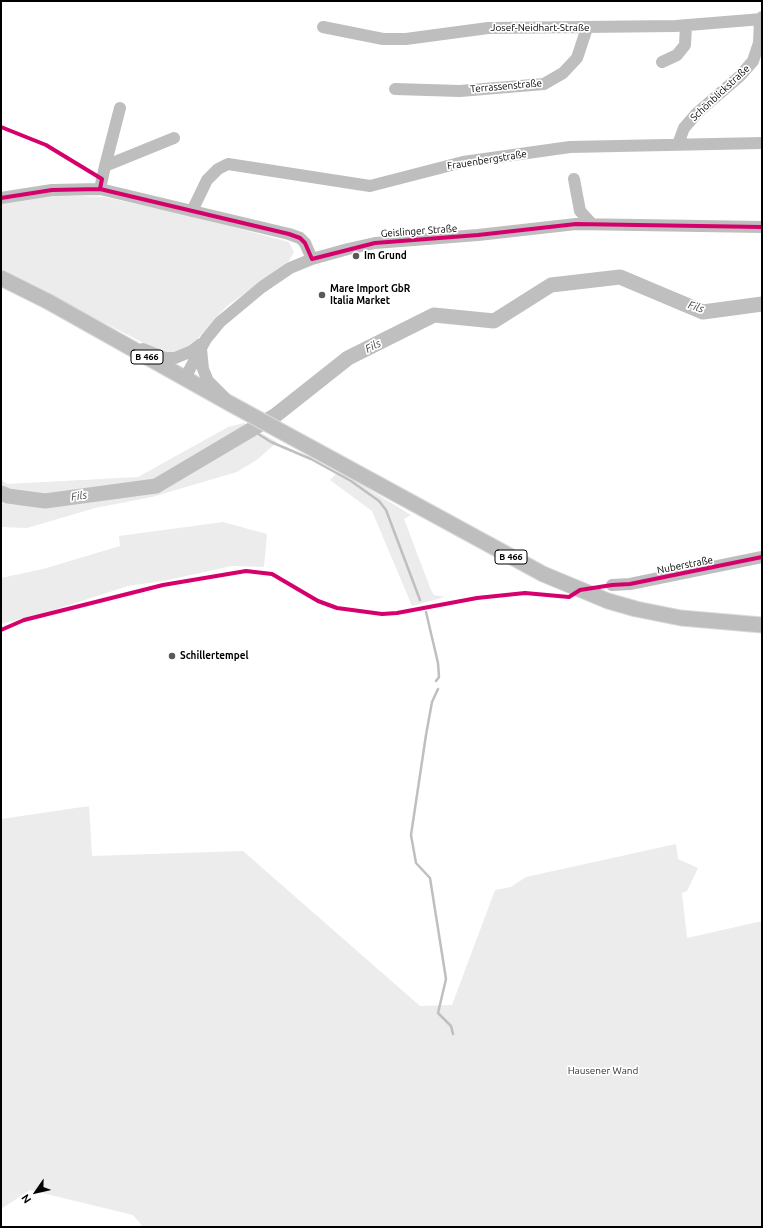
<!DOCTYPE html>
<html>
<head>
<meta charset="utf-8">
<style>
	body { margin:0 }
	#map { position:relative; width:763px; height:1228px; overflow:hidden; background:#fff; font-family:Ubuntu,sans-serif }
	canvas { display:block }
	.frame { position:absolute; inset:0; border:2px solid #000; pointer-events:none }
	.north { position:absolute; left:16px; top:1172px; width:40px; height:40px; -webkit-text-stroke:3px #fff; paint-order:stroke; rotate:236deg; font-size:11px; font-weight:700; line-height:16px; text-align:center; color:#000 }
	.north::after { content:''; display:block; margin:auto; width:14px; height:18px; background:#000; clip-path:polygon(50% 0,100% 100%,50% 72%,0 100%) }
</style>
</head>
<body>
<div id="map">
<canvas width="763" height="1228"></canvas>
<div class="frame"></div>
<div class="north">N</div>
</div>
<script>
const ctx = document.querySelector('canvas').getContext('2d');
ctx.lineJoin = 'round';
function fillPath(path, color) { ctx.fillStyle = color; ctx.fill(path, 'evenodd'); }
const toPath = rows => new Path2D(rows.map(r => 'M' + r).join(''));
function stroke(path, color, width, dash) { ctx.strokeStyle = color; ctx.lineWidth = width; ctx.lineCap = dash ? 'butt' : 'round'; ctx.setLineDash(dash || []); ctx.stroke(path); }
function write(font, color, halo, rows, align = 'center') {
  ctx.font = font + ' Ubuntu,sans-serif'; ctx.lineWidth = 3.5; ctx.setLineDash([]); ctx.textBaseline = 'middle'; ctx.strokeStyle = halo; ctx.fillStyle = color; for (const [text, x, y, turn = 0] of rows) {
    ctx.save(); ctx.translate(x, y); ctx.rotate((+turn || 0) * Math.PI / 180); ctx.textAlign = isNaN(turn) ? turn : align; if (halo) ctx.strokeText(text, 0, 0); ctx.fillText(text, 0, 0); ctx.restore();
  }
}
const green = toPath([
	[52,195,104,197,192,216,289,242,294,252,289,261,226,307,191,346,167,355,1,270,1,201],
	[244,423,277,442,258,459,237,472,152,497,95,508,27,528,1,527,1,480,8,484,138,477,228,427],
	[339,471,411,515,404,519,431,590,434,595,445,597,412,606,372,511,330,480],
	[223,522,267,534,264,567,232,566,163,581,128,586,48,612,1,624,1,578,43,569,120,546,119,536],
	[89,806,92,856,243,851,420,1006,452,1005,495,890,511,887,526,877,676,844,678,859,698,868,687,891,682,893,687,938,762,921,762,1227,143,1227,133,1215,30,1190,1,1209,1,819]
]);
const stream = toPath([
	[252,430,271,442,311,459,351,481,379,501,386,510,420,600],
	[426,612,438,663,439,677,436,681],
	[438,689,432,702,426,735,411,835,416,863,430,878,446,979,438,1013,451,1026,453,1034]
]);
const river = toPath([
	[1,493,8,496,45,501,156,486,276,415,348,358,434,315,494,321,551,285,620,277,703,312,762,304]
]);
const minor = toPath([
	[323,27,383,39,406,39,488,28,676,26,762,19],
	[662,62,677,55,685,45,686,25],
	[395,89,460,91,544,84,563,73,577,58,587,28],
	[678,144,684,128,697,113,740,76,753,61,759,43,760,19,762,17],
	[105,166,120,108],
	[574,179,580,211,591,223],
	[100,189,105,166,174,138],
	[1,198,52,190,100,189,289,234,300,238,305,243,312,259],
	[192,211,207,180,218,169,228,164,370,186,463,162,570,147,762,143],
	[143,349,165,358,175,358,192,351,201,344],
	[201,349,203,369,208,381,224,397],
	[185,378,206,339,220,322,262,287,290,268,312,259,348,249,375,243,478,235,576,224,762,227],
	[612,585,630,584,762,557]
]);
const major = toPath([
	[1,278,49,302,229,403,543,574,608,601,636,609,681,618,762,625]
]);
const cycleway = toPath([
	[1,127,46,145,102,179,100,189],
	[1,198,52,190,100,189,289,234,300,238,305,243,312,259,375,243,478,235,576,224,762,227],
	[1,630,24,620,163,585,246,571,272,574,318,601,337,608,382,614,397,613,477,598,525,593,569,597,580,590,612,585,630,584,762,557]
]);
const markers = [
	[356,256,4,"#595959"],
	[322,295,4,"#595959"],
	[172,656,4,"#595959"]
];
const shields = [
	[147,357,32],
	[511,557,32]
];
const shieldNames = [
	["B 466",147,357],
	["B 466",511,557]
];
const streetNames = [
	["Josef-Neidhart-Straße",540,28],
	["Terrassenstraße",506,86,-5],
	["Schönblickstraße",720,93,-43],
	["Frauenbergstraße",487,160,-9],
	["Geislinger Straße",419,231,-4],
	["Nuberstraße",685,565,-11]
];
const poiNames = [
	["Im Grund",364,256],
	["Mare Import GbR",330,289],
	["Italia Market",330,301],
	["Schillertempel",180,656]
];
const parkNames = [
	["Hausener Wand",603,1071]
];
const waterNames = [
	["Fils",696,307,17],
	["Fils",373,346,-27],
	["Fils",79,496,-8]
];
fillPath(green, '#ececec');
stroke(stream, '#bfbfbf', 2.5);
stroke(river, '#bfbfbf', 15);
stroke(major, '#dbdbdb', 17);
stroke(minor, '#bebebe', 12);
stroke(major, '#bebebe', 15);
stroke(cycleway, '#d6006c', 4);
for (const [x, y, r, color] of markers) { const dot = new Path2D(); dot.arc(x, y, r, 0, 2 * Math.PI); ctx.fillStyle = color; ctx.fill(dot); stroke(dot, '#fff', 1.5); }
for (const [x, y, w] of shields) { const box = new Path2D(); box.roundRect(x - w / 2, y - 7, w, 14, 3); ctx.fillStyle = '#fff'; ctx.fill(box); stroke(box, '#000', 1); }
write('bold 9px', '#000', null, shieldNames);
write('10px', '#000', '#fff', streetNames);
write('bold 10px', '#000', '#fff', poiNames, 'left');
write('10px', '#333', '#fff', parkNames);
write('italic 11px', '#444', '#fff', waterNames);
</script>
</body>
</html>
